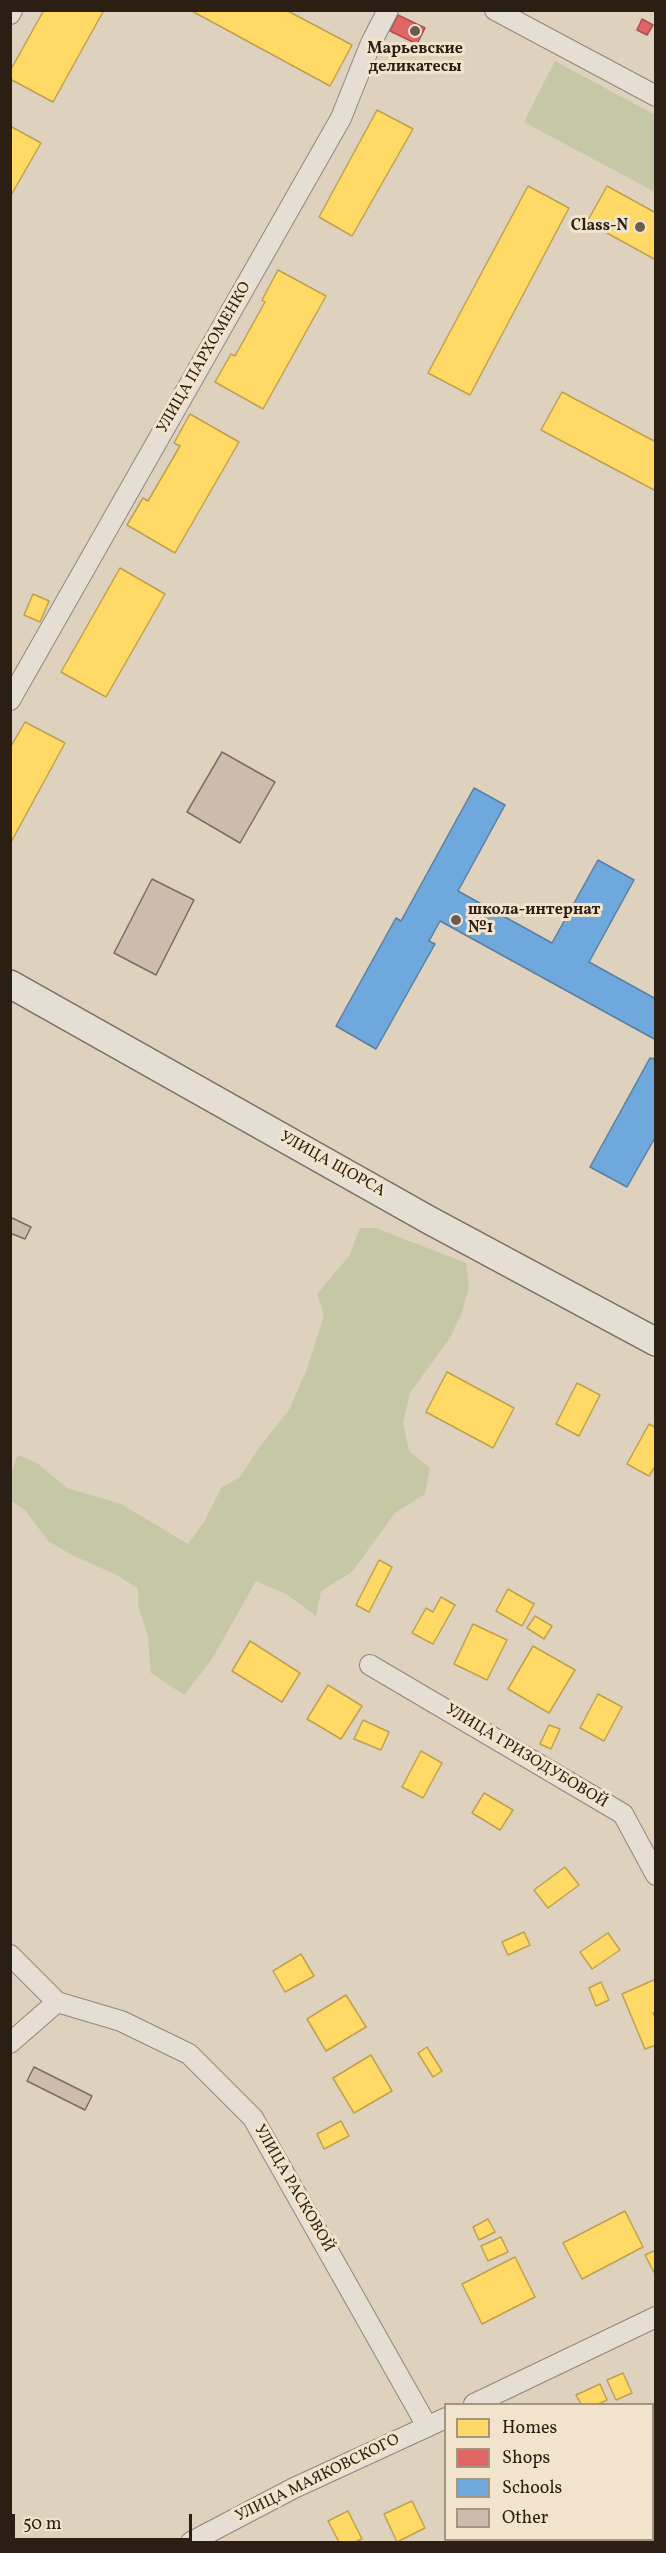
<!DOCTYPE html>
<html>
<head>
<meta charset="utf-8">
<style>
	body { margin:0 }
	#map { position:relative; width:666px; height:2553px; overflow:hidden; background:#ded1be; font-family:Vollkorn,serif }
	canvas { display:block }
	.frame { position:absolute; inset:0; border:12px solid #2a1f12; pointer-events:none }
	.legend { position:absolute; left:444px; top:2403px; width:210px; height:138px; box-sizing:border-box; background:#f2e3cc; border:2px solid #a29582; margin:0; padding:8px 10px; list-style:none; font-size:18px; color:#2a1f12 }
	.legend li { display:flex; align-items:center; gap:12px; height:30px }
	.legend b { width:30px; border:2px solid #a29582 }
	.scale { position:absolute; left:12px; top:2514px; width:180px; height:27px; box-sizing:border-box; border:3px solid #2a1f12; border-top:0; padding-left:8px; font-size:18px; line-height:21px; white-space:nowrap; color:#2a1f12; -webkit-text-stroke:4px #f2e3cc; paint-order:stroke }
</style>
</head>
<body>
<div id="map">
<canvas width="666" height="2553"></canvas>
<div class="frame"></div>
<ul class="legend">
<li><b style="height:16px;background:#ffd966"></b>Homes</li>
<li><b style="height:16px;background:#e06666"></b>Shops</li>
<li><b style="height:16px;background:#6fa8dc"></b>Schools</li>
<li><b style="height:16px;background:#cdbbae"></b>Other</li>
</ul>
<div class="scale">50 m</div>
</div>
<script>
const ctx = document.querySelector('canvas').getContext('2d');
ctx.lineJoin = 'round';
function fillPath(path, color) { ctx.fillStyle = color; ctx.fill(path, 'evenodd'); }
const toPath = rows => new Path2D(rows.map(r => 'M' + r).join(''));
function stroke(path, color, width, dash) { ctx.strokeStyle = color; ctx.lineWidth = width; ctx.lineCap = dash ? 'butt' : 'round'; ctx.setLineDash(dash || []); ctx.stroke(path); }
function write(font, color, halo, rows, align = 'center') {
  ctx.font = font + ' Vollkorn,serif'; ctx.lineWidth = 6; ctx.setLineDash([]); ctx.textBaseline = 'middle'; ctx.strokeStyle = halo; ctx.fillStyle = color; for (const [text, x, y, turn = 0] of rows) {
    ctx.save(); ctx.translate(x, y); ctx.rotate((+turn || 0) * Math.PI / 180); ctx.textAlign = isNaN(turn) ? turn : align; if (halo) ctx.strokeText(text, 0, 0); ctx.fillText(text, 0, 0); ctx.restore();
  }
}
const green = toPath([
	[555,61,655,115,655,192,524,122],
	[360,1228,376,1228,466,1263,469,1287,461,1315,449,1339,410,1393,403,1422,409,1451,430,1468,425,1494,395,1513,352,1572,321,1591,316,1616,286,1594,256,1581,212,1659,184,1695,151,1673,148,1636,138,1606,138,1589,119,1576,72,1555,48,1541,25,1510,11,1501,11,1473,18,1455,37,1463,67,1488,121,1504,188,1544,204,1522,222,1487,240,1477,259,1448,289,1410,307,1369,324,1315,317,1294,349,1256]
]);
const homes = toPath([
	[44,10,104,10,53,102,10,79,10,71,44,10],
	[190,10,286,10,352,45,330,86,190,10],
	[377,110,413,129,352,236,319,217,377,110],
	[10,126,41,143,10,197,10,126],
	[528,186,569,208,470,395,428,373,528,186],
	[607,186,656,213,656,260,587,222,607,186],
	[278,270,326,296,263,409,215,382,231,354,235,356,265,302,262,300,278,270],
	[562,392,656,442,656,491,541,430,562,392],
	[190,414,239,442,175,553,127,525,143,498,148,501,180,446,174,443,190,414],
	[120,568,165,594,106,697,61,672,120,568],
	[33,594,49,601,40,622,24,615,33,594],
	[25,722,65,743,10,844,10,748,25,722],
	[447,1372,514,1408,493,1448,426,1412,447,1372],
	[577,1383,600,1395,579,1436,556,1424,577,1383],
	[649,1424,656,1428,656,1465,649,1476,627,1464,649,1424],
	[379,1560,392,1567,369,1612,356,1605,379,1560],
	[508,1589,534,1604,522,1626,496,1611,508,1589],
	[441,1597,455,1605,433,1644,412,1633,426,1608,433,1612,441,1597],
	[535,1616,552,1626,544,1639,527,1628,535,1616],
	[473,1624,507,1640,487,1680,454,1664,473,1624],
	[250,1641,300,1673,282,1702,232,1671,250,1641],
	[533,1646,575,1670,549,1713,508,1689,533,1646],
	[328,1685,362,1706,341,1739,307,1719,328,1685],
	[598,1694,622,1707,604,1741,580,1728,598,1694],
	[363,1720,389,1732,381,1750,354,1739,363,1720],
	[549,1725,560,1729,551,1749,540,1744,549,1725],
	[421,1751,442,1763,423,1798,402,1787,421,1751],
	[484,1793,513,1810,500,1830,472,1813,484,1793],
	[565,1867,579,1885,548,1908,534,1890,565,1867],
	[524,1932,530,1945,508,1955,502,1942,524,1932],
	[608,1933,620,1950,592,1969,580,1952,608,1933],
	[301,1954,314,1976,285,1992,273,1971,301,1954],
	[656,1979,656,2012,653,2013,656,2020,656,2045,645,2049,622,1994,656,1979],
	[601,1982,609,2000,596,2006,589,1988,601,1982],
	[346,1995,366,2027,326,2051,307,2019,346,1995],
	[427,2047,442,2071,433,2077,418,2053,427,2047],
	[371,2055,392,2091,354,2113,333,2078,371,2055],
	[341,2121,349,2136,324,2149,317,2134,341,2121],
	[625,2211,643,2247,582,2279,563,2243,625,2211],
	[488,2219,495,2232,479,2240,473,2227,488,2219],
	[501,2237,508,2252,488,2261,481,2246,501,2237],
	[656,2250,656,2276,645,2255,656,2250],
	[515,2257,535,2297,482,2324,462,2284,515,2257],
	[623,2373,632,2393,616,2400,607,2380,623,2373],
	[600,2384,607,2400,598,2404,581,2404,576,2395,600,2384],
	[412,2501,425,2528,397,2542,384,2514,412,2501],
	[348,2511,362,2539,355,2542,339,2542,328,2521,348,2511]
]);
const shops = toPath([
	[398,15,425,28,417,44,390,31,398,15],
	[642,19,653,25,647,35,637,30,642,19]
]);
const schools = toPath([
	[474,788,505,805,458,891,552,943,598,860,634,880,589,962,656,999,656,1040,440,921,429,941,435,944,376,1049,336,1026,396,918,401,921,474,788],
	[650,1058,656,1059,656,1136,627,1187,590,1167,650,1058]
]);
const building = toPath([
	[222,752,275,782,240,843,187,812,222,752],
	[152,879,194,900,156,975,114,953,152,879],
	[10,1217,31,1227,25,1239,10,1233,10,1217],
	[34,2067,92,2096,85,2110,27,2081,34,2067]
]);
const minor = toPath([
	[495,10,656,96],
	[10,14,12,10],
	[10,700,341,118,371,43,388,10],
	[370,1665,623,1814,656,1875],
	[10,1955,57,2002,121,2021,189,2054,253,2118,427,2426],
	[10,2043,57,2002],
	[474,2404,656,2317],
	[504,2540,505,2542],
	[191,2542,294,2488,446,2418]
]);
const secondary = toPath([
	[10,984,429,1220,656,1342]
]);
const markers = [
	[415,31,6,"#695d4e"],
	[640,227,6,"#695d4e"],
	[456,920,6,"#695d4e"]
];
const poiNames = [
	["Марьевские",415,50],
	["деликатесы",415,68],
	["Class-N",628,227,"right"],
	["школа-интернат",468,911,"left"],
	["№1",468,929,"left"]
];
const streetNames = [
	["УЛИЦА ПАРХОМЕНКО",205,358,-60],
	["УЛИЦА ЩОРСА",332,1165,29],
	["УЛИЦА ГРИЗОДУБОВОЙ",526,1757,31],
	["УЛИЦА РАСКОВОЙ",293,2189,60],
	["УЛИЦА МАЯКОВСКОГО",318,2479,-26]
];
fillPath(green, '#c6c7a4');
fillPath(homes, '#ffd966');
stroke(homes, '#bfa14d', 1.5);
fillPath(shops, '#e06666');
stroke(shops, '#a9514d', 1.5);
fillPath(schools, '#6fa8dc');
stroke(schools, '#5a7f9f', 1.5);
fillPath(building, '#cdbbae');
stroke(building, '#776f64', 1.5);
stroke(minor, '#90877b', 22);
stroke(secondary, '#776f64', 30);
stroke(minor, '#e5ded4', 20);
stroke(secondary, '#e5ded4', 27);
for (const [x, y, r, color] of markers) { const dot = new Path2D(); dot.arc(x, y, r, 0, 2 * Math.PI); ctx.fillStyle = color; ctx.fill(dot); stroke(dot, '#f2e3cc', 2); }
write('bold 16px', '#2a1f12', '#f2e3cc', poiNames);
write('16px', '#2a1f12', '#f2e3cc', streetNames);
</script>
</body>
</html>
